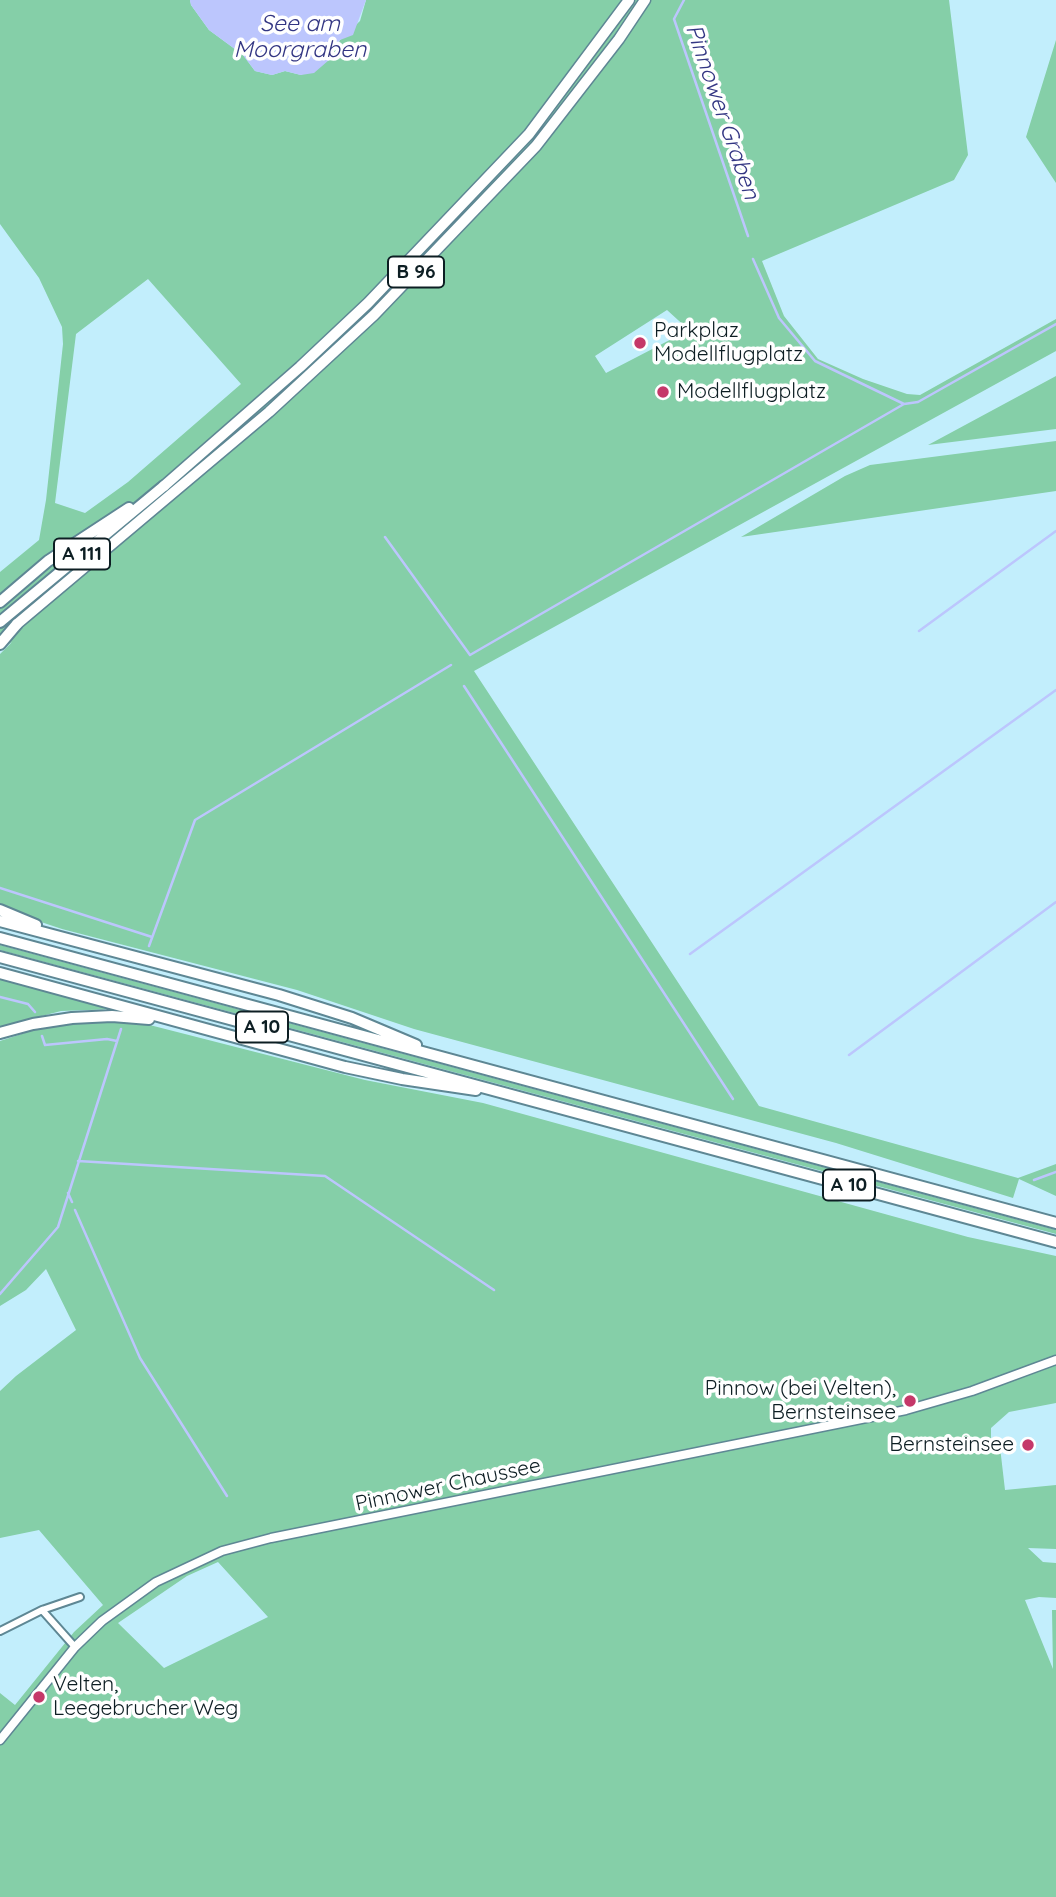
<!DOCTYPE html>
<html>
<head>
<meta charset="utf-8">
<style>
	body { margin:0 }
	canvas { display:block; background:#c2eefc }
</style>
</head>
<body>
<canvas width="1056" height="1897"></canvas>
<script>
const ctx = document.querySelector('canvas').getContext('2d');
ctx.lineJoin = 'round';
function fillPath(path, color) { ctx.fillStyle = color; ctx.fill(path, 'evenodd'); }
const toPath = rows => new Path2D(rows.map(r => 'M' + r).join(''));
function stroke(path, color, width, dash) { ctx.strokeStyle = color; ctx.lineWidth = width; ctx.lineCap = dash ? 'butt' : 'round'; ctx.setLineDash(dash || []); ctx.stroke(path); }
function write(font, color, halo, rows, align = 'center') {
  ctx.font = font + ' Quicksand,sans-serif'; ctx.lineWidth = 7; ctx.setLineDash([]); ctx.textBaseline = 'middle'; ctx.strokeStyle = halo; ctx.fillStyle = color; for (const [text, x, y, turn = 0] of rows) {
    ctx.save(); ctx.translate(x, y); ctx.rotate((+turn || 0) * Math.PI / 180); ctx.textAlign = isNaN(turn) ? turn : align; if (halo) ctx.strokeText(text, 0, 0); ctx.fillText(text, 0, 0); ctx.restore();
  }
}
const green = toPath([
	[0,0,190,0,191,5,209,30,243,55,255,71,272,75,285,71,301,75,329,60,340,40,360,21,366,0,949,0,968,155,954,180,762,261,784,316,818,359,863,379,907,394,920,395,1056,319,1056,351,474,671,759,1106,1018,1178,1056,1164,1056,1196,1019,1179,1013,1198,836,1143,414,1029,297,990,62,929,23,916,0,905,0,654,12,642,0,650,0,572,39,540,46,500,63,344,62,327,39,278,0,224],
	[148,279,241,384,128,482,85,513,55,503,76,334],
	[667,310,689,330,606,373,595,356],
	[1056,40,1056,183,1026,137],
	[1056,376,1056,429,928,445],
	[1056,441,1056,491,741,537,845,476,870,465],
	[0,924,299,1005,307,1009,0,927],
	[0,945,1056,1230,1056,1234,0,950],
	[0,977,117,1009,61,1011,0,1027],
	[120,1020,134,1021,365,1080,483,1103,968,1237,1056,1256,1056,1403,1009,1412,991,1428,991,1439,1000,1447,1005,1490,1056,1485,1056,1549,1028,1548,1043,1562,1056,1563,1056,1598,1039,1597,1025,1600,1053,1669,1052,1610,1056,1610,1056,1897,0,1897,0,1693,15,1705,74,1632,103,1605,39,1530,0,1538,0,1391,16,1376,76,1330,46,1269,26,1290,0,1306,0,1041,40,1028,78,1022],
	[218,1562,268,1617,164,1668,118,1623,187,1576]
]);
const water = toPath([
	[190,0,366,0,353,35,340,40,329,60,314,73,301,75,285,71,272,75,255,71,243,55,209,30,191,5]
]);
const stream = toPath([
	[684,0,674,19,748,236],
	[753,259,779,318,815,361,904,404,918,402,1056,324],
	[385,537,470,655,904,404],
	[919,631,1056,531],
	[464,686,733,1099],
	[0,888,152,937],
	[149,946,195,820,451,665],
	[690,954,1056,690],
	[0,997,28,1004,35,1012],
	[42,1036,45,1045,107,1039,117,1041],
	[849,1055,1056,902],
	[78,1161,325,1176,494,1290],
	[1034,1180,1056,1172],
	[68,1193,72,1202],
	[75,1210,140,1358,227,1496],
	[0,1294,58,1227,121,1029]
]);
const minor = toPath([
	[42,1610,75,1647],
	[0,1631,42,1610,80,1597]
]);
const secondary = toPath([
	[0,1740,75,1647,102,1621,156,1582,222,1551,271,1538,906,1410,972,1391,1056,1360]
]);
const trunk = toPath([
	[164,486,300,367,368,303,529,134,629,0],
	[17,624,269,412,374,315,536,146,619,39,645,0]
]);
const motorway = toPath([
	[0,602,48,561,129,508],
	[0,622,164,486],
	[0,644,17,624],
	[0,910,36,925],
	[0,921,279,995,352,1018,416,1045],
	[0,938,1056,1223],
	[0,957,1056,1242],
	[0,973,345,1067,402,1079,476,1090],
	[0,1033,33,1024,72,1018,112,1016,149,1019]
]);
const markers = [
	[640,343,7,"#c53869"],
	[663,392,7,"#c53869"],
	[910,1401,7,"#c53869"],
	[1028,1445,7,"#c53869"],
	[39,1697,7,"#c53869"]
];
const shields = [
	[416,272,56],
	[82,554,56],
	[262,1027,52],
	[849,1185,52]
];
const shieldNames = [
	["B 96",416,272],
	["A 111",82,554],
	["A 10",262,1027],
	["A 10",849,1185]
];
const poiNames = [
	["Parkplaz",654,331],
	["Modellflugplatz",654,355],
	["Modellflugplatz",677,392],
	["Pinnow (bei Velten),",896,1389,"right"],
	["Bernsteinsee",896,1413,"right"],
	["Bernsteinsee",1014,1445,"right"],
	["Velten,",53,1685],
	["Leegebrucher Weg",53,1709]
];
const streetNames = [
	["Pinnower Chaussee",448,1485,-12]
];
const waterNames = [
	["See am",300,24],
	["Moorgraben",300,50],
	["Pinnower Graben",722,112,71]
];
fillPath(green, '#85cfa8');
fillPath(water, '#bcc6fd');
stroke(stream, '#bcc6fd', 2.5);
stroke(minor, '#5e8794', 10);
stroke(secondary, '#5e8794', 11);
stroke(trunk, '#5e8794', 13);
stroke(motorway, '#5e8794', 14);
stroke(minor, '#fff', 6);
stroke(secondary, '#fff', 8);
stroke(trunk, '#fff', 10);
stroke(motorway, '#fff', 10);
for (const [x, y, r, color] of markers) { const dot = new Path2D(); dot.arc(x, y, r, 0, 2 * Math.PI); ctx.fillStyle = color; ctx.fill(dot); stroke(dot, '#fff', 2.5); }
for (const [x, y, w] of shields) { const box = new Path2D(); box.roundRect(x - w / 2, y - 15.5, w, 31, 5); ctx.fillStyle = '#fff'; ctx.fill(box); stroke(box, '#0d1e23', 2); }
write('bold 19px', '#0d1e23', null, shieldNames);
write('21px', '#0d1e23', '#fff', poiNames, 'left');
write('21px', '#0d1e23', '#fff', streetNames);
write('italic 23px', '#333683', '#fff', waterNames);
</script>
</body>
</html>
